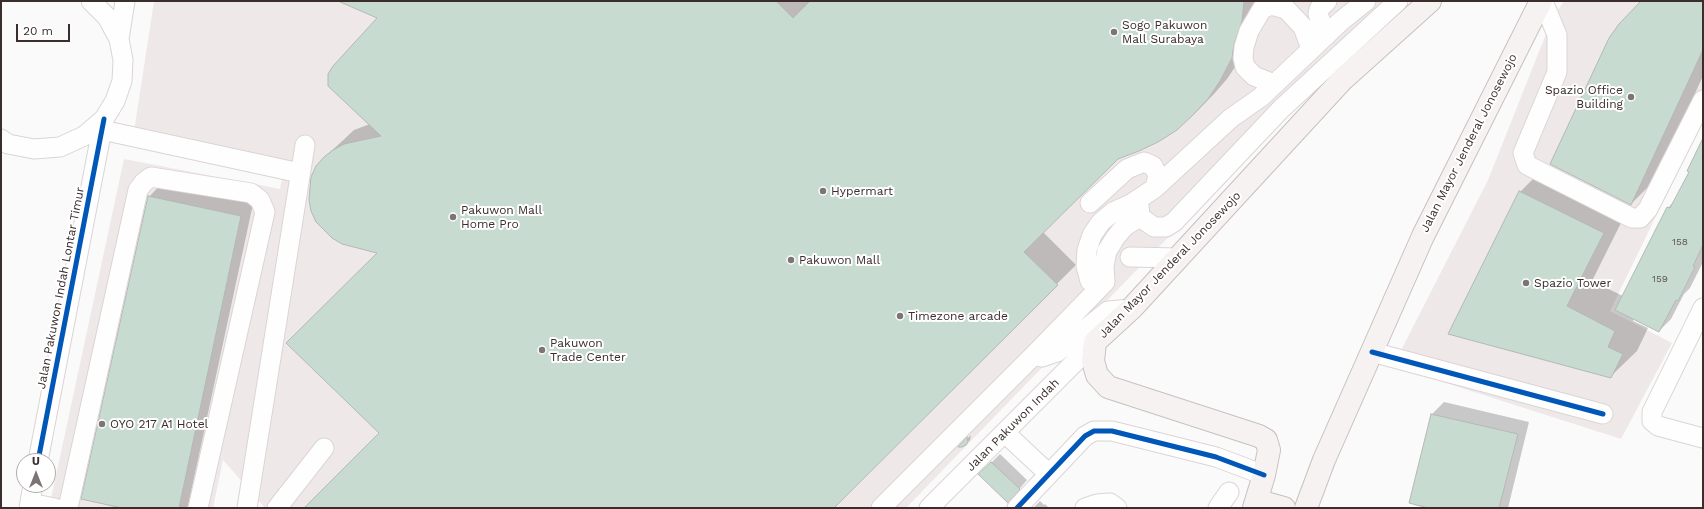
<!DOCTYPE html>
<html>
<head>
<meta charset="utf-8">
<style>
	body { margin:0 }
	#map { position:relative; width:1704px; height:509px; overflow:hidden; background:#fafafa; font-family:"Work Sans",sans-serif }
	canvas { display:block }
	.frame { position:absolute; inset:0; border:2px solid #3a2d2c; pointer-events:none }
	.north { position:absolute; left:16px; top:453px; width:40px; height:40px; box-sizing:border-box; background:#fff; border:1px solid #b0abab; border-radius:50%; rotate:0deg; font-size:11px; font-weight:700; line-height:16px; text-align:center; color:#3a2d2c }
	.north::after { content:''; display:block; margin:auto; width:14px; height:18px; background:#7d7574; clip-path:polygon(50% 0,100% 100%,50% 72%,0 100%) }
	.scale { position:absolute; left:16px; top:24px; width:54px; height:18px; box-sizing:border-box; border:2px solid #3a2d2c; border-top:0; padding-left:5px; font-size:12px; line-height:14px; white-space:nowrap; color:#3a2d2c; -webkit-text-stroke:3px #fff; paint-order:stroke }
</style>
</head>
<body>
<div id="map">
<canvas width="1704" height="509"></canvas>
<div class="frame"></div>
<div class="north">U</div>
<div class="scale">20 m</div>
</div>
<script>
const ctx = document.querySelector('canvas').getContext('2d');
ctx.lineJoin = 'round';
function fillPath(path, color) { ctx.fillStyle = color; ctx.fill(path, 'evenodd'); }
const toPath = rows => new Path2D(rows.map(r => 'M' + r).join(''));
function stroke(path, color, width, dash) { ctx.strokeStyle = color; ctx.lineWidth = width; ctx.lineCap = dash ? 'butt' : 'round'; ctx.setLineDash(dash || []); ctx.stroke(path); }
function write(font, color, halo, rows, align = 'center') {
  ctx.font = font + ' "Work Sans",sans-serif'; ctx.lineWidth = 4; ctx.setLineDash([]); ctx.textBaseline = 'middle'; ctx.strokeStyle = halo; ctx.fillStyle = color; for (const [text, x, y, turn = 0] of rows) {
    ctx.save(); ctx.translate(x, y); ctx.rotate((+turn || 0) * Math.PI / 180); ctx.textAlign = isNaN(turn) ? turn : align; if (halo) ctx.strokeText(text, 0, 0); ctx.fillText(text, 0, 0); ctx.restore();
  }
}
const built = toPath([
	[154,1,1406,1,1315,86,906,508,265,508,223,460,213,508,49,508,124,159,280,189,284,168,133,138],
	[1564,1,1703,1,1703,119,1610,311,1672,343,1621,439,1393,366,1488,180,1552,19]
]);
const shadow = toPath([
	[351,1,1261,1,1239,61,1227,79,1213,95,1193,115,1118,158,1043,232,1076,265,831,508,317,508,380,433,379,252,325,157,354,130,370,124,379,18],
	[1642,1,1703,1,1703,76,1655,180,1631,204],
	[1703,141,1703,262,1690,288,1684,294,1671,319,1659,331,1634,318,1633,321,1648,328,1637,351,1611,376,1449,333,1520,192,1546,166,1629,207,1592,281,1623,296,1668,208,1674,201,1690,171],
	[161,184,253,204,188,506,186,508,127,508,149,197],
	[1444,402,1529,422,1508,508,1432,508,1410,503,1432,414],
	[971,435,970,440,965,444,961,445],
	[1000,454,1027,480,1016,493,980,474],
	[1040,501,1044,505,1045,504,1049,508,1033,508]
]);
const building = toPath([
	[338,1,776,1,793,18,810,1,1244,1,1242,21,1234,44,1232,58,1220,81,1208,99,1193,115,1177,130,1158,142,1139,151,1118,159,1024,252,1058,285,834,508,304,508,379,433,286,343,377,253,342,244,332,238,316,222,311,211,309,200,311,177,316,166,324,157,333,150,344,144,381,136,328,86,328,74,333,66,377,18,338,1],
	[1641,1,1703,1,1703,50,1631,205,1550,164,1609,38,1619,24,1641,1],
	[1703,138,1703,245,1693,266,1695,267,1678,301,1676,300,1659,332,1615,310,1667,207,1670,208,1689,172,1687,171,1703,138],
	[1519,191,1604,233,1567,306,1615,331,1608,347,1623,354,1611,378,1448,334,1519,191],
	[148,196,241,216,179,508,122,508,81,499,148,196],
	[1431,414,1518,434,1499,508,1428,508,1409,503,1431,414],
	[967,437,968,442,966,445,962,447,958,447,967,437],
	[991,462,1020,489,1008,503,978,474,991,462]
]);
const minor = toPath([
	[1543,1,1557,35,1557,72,1523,153,1527,165,1632,218,1640,218,1648,209,1703,100],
	[1326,36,1318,14,1319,9,1327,1],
	[119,39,125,1],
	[1274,84,1254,76,1245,67,1243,58,1244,47,1249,31,1262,9,1271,5,1286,9,1303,27,1311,49],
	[102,130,300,173],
	[1,139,8,144,34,149,60,147,84,136,104,119,115,101,122,81,123,60,119,39,107,17,91,1],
	[1090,203,1127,169,1144,162,1153,166,1158,175,1155,188],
	[1139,206,1140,217,1154,227,1166,227,1174,222,1281,109,1398,1],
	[1130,257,1178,258],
	[1090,281,1086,266,1087,250,1092,235,1101,222,1113,212,1131,204,1155,188,1231,118,1261,97,1341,21,1366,1],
	[1703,308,1652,412,1652,421,1658,426,1703,438],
	[1372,352,1603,414],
	[1034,355,1042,357,1057,352,1108,311,1131,309],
	[1005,433,1049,474],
	[38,461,104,119],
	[30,503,55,508],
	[29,508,33,485],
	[68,508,138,190,144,182,151,177,251,193,260,200,265,212,198,508],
	[247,508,305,145],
	[277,508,324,448],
	[881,508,1034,355,1105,282,1104,266,1107,251,1115,238,1125,226,1140,217],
	[929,508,1095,342],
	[1017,508,1085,436,1094,431,1112,431,1216,457,1264,475],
	[1085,508,1097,504,1110,503,1117,508],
	[1218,508,1229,492]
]);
const major = toPath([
	[1255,504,1266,503,1284,508],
	[1254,508,1264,475,1269,450,1266,440,1259,436,1108,387,1097,375,1093,361,1095,342,1131,309,1342,80,1430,1],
	[1306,508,1324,460,1423,236,1541,1]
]);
const cycleway = toPath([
	[1372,352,1603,414],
	[38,461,104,119],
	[1017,508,1085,436,1094,431,1112,431,1216,457,1264,475]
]);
const markers = [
	[1114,32,4,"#7d7574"],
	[1631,97,4,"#7d7574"],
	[823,191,4,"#7d7574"],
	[453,217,4,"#7d7574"],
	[791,260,4,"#7d7574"],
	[1526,283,4,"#7d7574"],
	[900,316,4,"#7d7574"],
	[542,350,4,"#7d7574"],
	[102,424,4,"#7d7574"]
];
const numberNames = [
	["158",1680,242],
	["159",1660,279]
];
const poiNames = [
	["Sogo Pakuwon",1122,25],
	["Mall Surabaya",1122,39],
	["Spazio Office",1623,90,"right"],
	["Building",1623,104,"right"],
	["Hypermart",831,191],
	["Pakuwon Mall",461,210],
	["Home Pro",461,224],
	["Pakuwon Mall",799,260],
	["Spazio Tower",1534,283],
	["Timezone arcade",908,316],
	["Pakuwon",550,343],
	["Trade Center",550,357],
	["OYO 217 A1 Hotel",110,424]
];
const streetNames = [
	["Jalan Mayor Jenderal Jonosewojo",1469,143,-63],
	["Jalan Mayor Jenderal Jonosewojo",1170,265,-46],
	["Jalan Pakuwon Indah Lontar Timur",61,288,-79],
	["Jalan Pakuwon Indah",1013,425,-45]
];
fillPath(built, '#eee9e8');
fillPath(shadow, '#0003');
fillPath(building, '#c7dbd1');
stroke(building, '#b4b9b6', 1);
stroke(minor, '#dcd4d4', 21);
stroke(major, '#c9c0bf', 24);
stroke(minor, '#fefefe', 19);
stroke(major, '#f7f2f2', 22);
stroke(cycleway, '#0057b8', 5);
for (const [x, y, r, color] of markers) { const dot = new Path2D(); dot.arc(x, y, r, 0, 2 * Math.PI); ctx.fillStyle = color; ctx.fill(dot); stroke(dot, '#fff', 1.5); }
write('10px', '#5d5855', null, numberNames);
write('12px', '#3a2d2c', '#fff', poiNames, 'left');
write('12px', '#3a2d2c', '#fff', streetNames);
</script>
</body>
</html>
